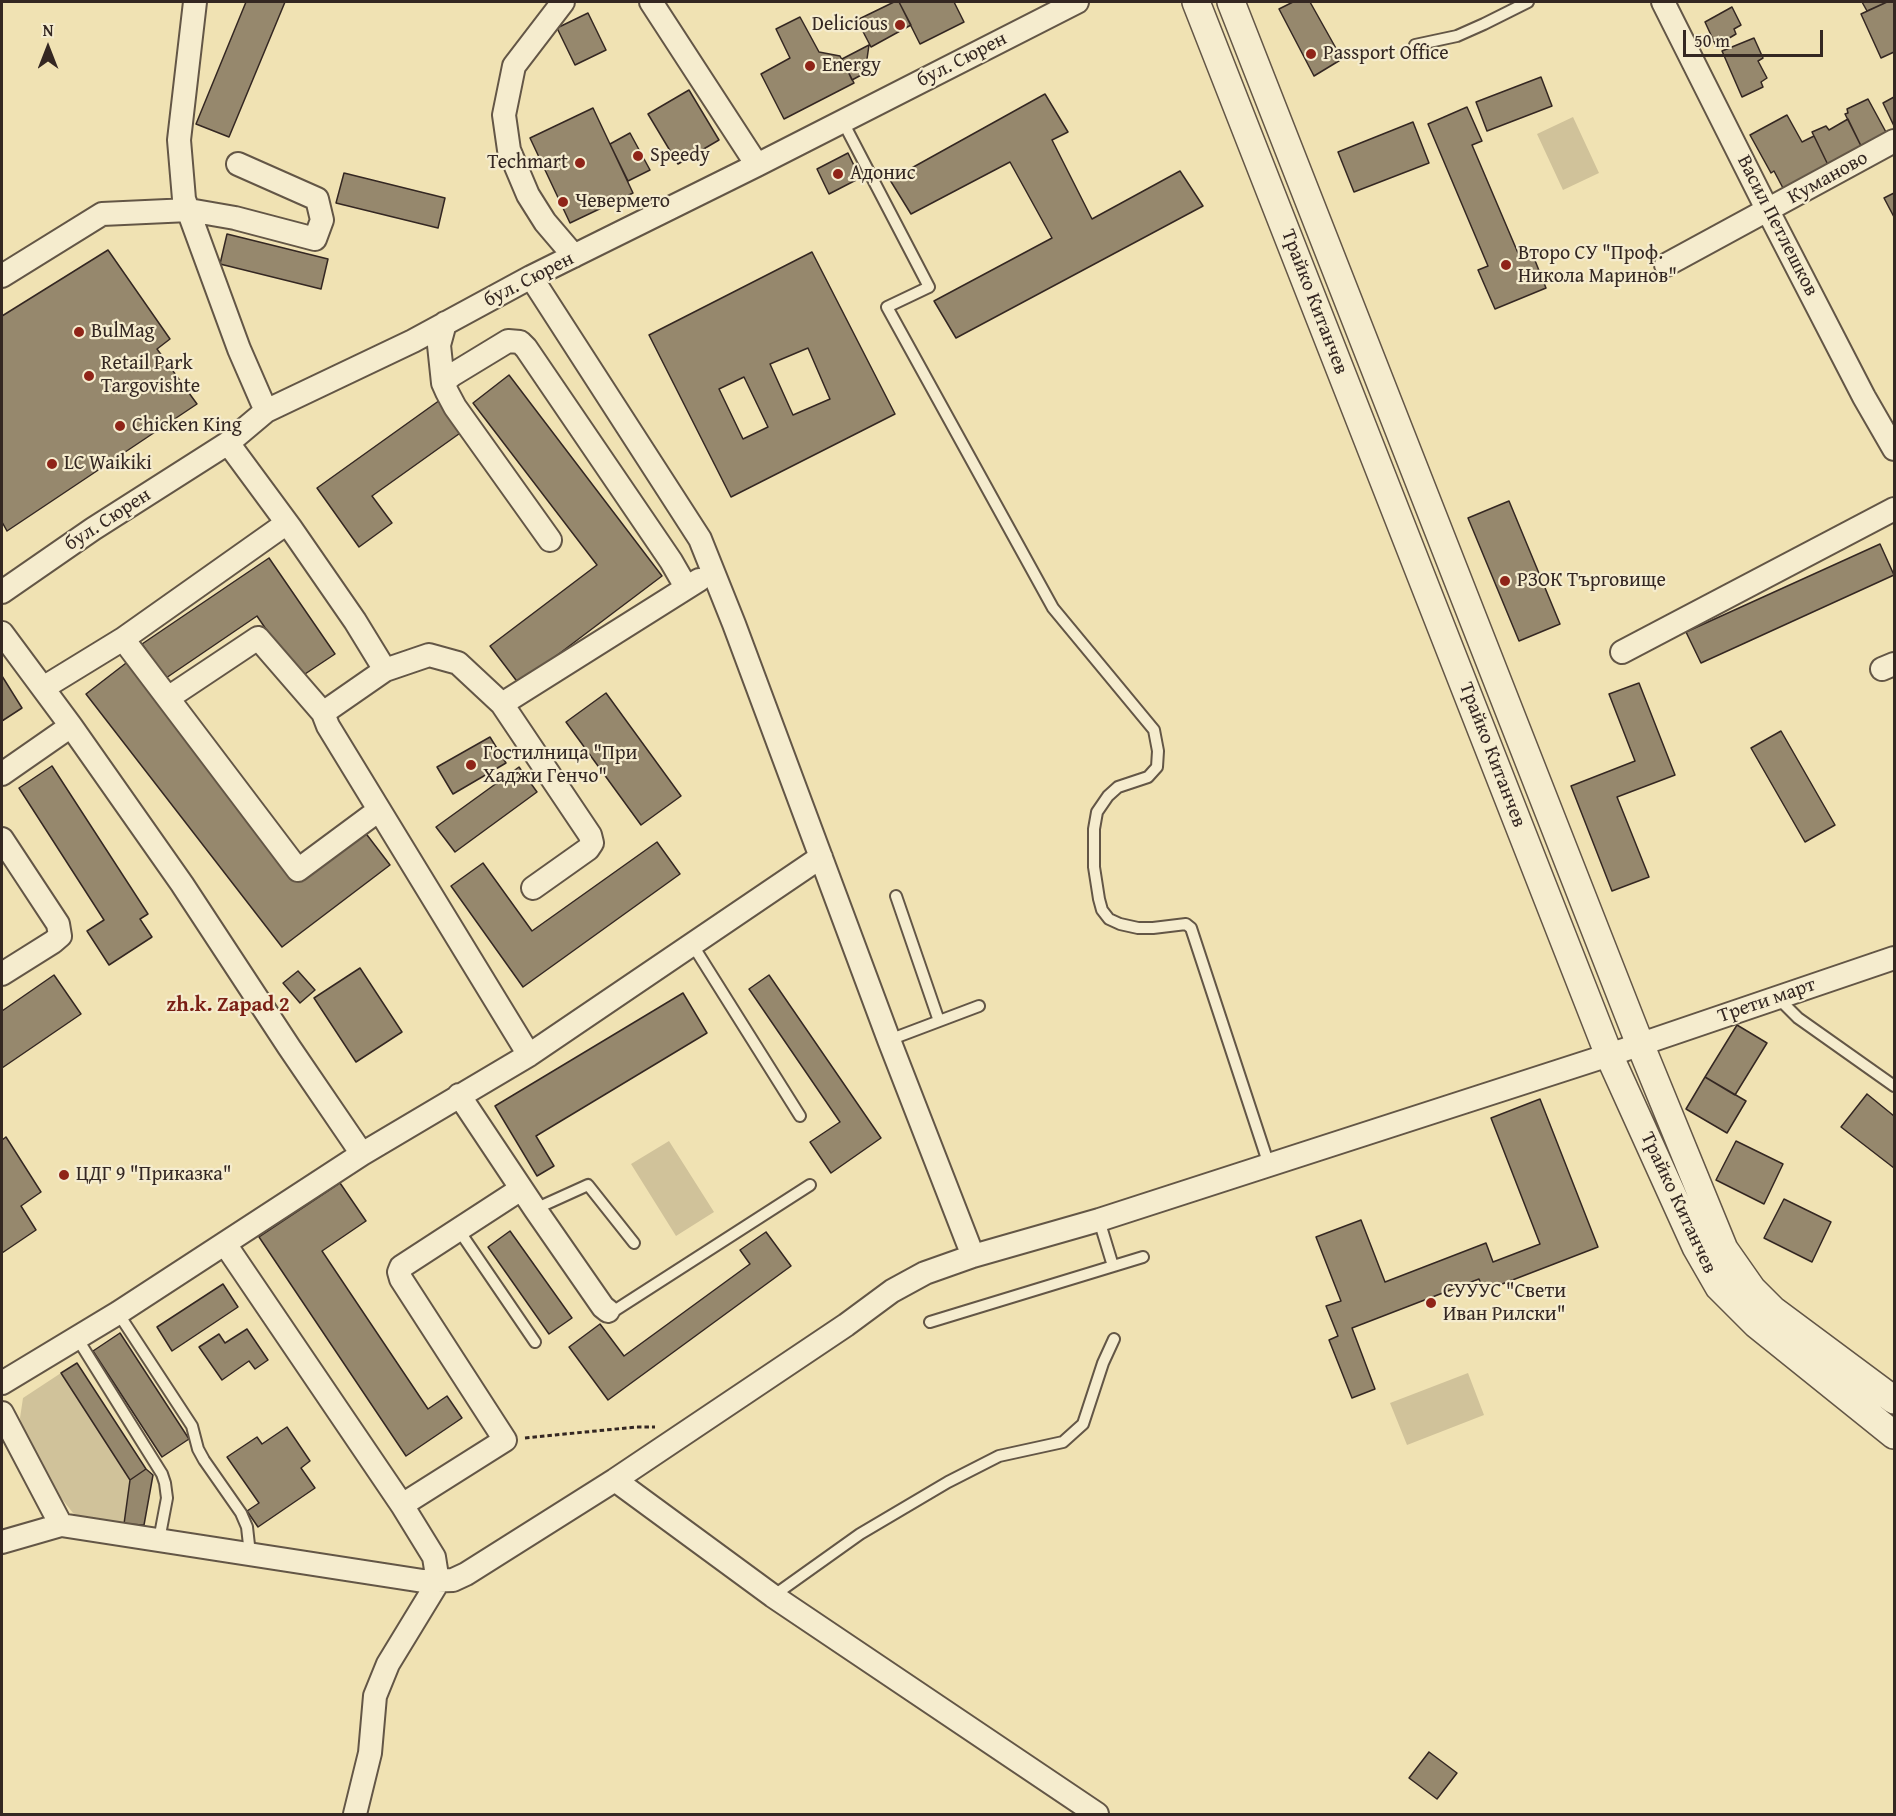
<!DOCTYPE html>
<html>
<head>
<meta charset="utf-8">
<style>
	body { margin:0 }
	#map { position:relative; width:1896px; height:1816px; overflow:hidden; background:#f0e2b3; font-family:"Gentium Book Plus",serif }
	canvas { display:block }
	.frame { position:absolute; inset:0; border:3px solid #342722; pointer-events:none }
	.north { position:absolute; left:18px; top:18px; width:60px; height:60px; -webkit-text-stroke:4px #f5ecce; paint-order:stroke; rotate:0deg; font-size:16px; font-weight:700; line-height:24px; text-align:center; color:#342722 }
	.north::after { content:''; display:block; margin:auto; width:21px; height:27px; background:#342722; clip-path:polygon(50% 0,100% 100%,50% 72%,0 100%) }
	.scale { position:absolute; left:1683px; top:30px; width:140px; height:27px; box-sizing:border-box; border:3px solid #342722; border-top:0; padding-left:8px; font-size:18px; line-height:21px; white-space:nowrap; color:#342722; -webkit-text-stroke:4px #f5ecce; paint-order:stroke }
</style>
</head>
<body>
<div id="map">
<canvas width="1896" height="1816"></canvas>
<div class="frame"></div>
<div class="north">N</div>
<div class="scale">50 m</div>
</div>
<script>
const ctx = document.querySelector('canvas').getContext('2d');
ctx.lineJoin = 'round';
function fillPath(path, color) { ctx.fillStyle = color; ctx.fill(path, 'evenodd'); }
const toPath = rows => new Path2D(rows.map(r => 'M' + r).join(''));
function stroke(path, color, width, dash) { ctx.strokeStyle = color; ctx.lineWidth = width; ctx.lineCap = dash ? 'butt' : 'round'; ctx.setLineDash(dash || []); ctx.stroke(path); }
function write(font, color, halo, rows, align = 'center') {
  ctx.font = font + ' "Gentium Book Plus",serif'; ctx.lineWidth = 4.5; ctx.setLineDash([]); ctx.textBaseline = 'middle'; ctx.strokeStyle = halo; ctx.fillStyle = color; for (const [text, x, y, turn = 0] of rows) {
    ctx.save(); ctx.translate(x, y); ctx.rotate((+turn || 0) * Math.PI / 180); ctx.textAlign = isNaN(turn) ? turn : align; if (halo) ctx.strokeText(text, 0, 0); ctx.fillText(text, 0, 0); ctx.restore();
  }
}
const green = toPath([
	[1573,117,1599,173,1563,190,1537,134],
	[669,1141,714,1212,676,1236,631,1164],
	[61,1373,130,1480,124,1524,88,1522,73,1513,58,1494,23,1439,20,1418,23,1398],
	[1468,1373,1484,1415,1407,1445,1390,1403]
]);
const building = toPath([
	[246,2,285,2,229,137,196,124,246,2],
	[894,2,899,2,911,25,871,47,857,20,894,2],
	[899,2,954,2,964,22,920,44,899,2],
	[1293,2,1310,2,1342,59,1314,76,1279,9,1293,2],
	[1862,2,1887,2,1867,11,1862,2],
	[1887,2,1894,2,1894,52,1881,58,1861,14,1887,2],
	[1732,7,1741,25,1734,29,1736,34,1716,46,1705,22,1732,7],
	[588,13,606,50,575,65,557,28,588,13],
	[800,17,819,52,840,56,854,83,784,119,761,74,790,58,776,29,800,17],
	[1754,38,1763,58,1758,61,1767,78,1761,82,1763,87,1742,97,1722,51,1754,38],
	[869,45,865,73,852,80,842,59,869,45],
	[1541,77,1552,106,1487,131,1476,102,1541,77],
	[689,90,719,140,678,164,648,114,689,90],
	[1045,94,1068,132,1052,140,1092,219,1180,171,1203,206,956,338,934,301,1052,238,1010,162,911,214,890,180,1045,94],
	[1894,97,1894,126,1883,103,1894,97],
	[1868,99,1887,134,1862,148,1845,114,1848,113,1847,109,1868,99],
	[1467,107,1482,141,1472,145,1518,253,1530,248,1546,288,1495,309,1478,270,1488,266,1428,124,1467,107],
	[593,108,633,193,570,223,530,138,593,108],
	[1787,115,1802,142,1814,136,1830,169,1784,190,1774,171,1771,173,1750,135,1787,115],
	[1848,119,1864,152,1830,169,1812,132,1826,126,1829,130,1848,119],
	[1413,122,1429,163,1354,192,1338,152,1413,122],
	[630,133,650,170,628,181,610,144,630,133],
	[848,153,860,178,829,194,817,169,848,153],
	[344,173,445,198,438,228,336,203,344,173],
	[1894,193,1894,217,1884,198,1894,193],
	[227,234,328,259,321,289,220,264,227,234],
	[108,250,170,339,157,349,197,404,7,531,2,522,2,316,108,250],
	[812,252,895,414,731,497,649,335,812,252],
	[808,348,830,399,793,415,770,364,808,348],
	[744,377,768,427,743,439,719,389,744,377],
	[509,375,662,576,519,684,490,646,597,565,473,403,509,375],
	[440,400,463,431,372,496,392,523,359,547,317,488,440,400],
	[1509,501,1560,624,1519,641,1468,518,1509,501],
	[1880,544,1894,575,1701,663,1686,632,1880,544],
	[269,558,335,654,299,678,257,616,166,678,142,644,269,558],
	[130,660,300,881,364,831,390,865,282,947,86,694,130,660],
	[2,676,22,708,2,721,2,676],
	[1639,683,1675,775,1617,797,1649,877,1612,891,1571,786,1635,761,1609,694,1639,683],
	[606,693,681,796,641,825,566,722,606,693],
	[1781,731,1835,825,1805,842,1751,748,1781,731],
	[490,737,506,763,453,794,437,767,490,737],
	[52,766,148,914,140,919,152,937,109,965,87,931,104,920,19,788,52,766],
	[519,767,537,792,455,852,436,827,519,767],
	[657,842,680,874,523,987,451,886,483,863,532,931,657,842],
	[360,968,402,1032,356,1062,314,998,360,968],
	[298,971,315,990,300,1003,283,983,298,971],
	[54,975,81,1014,2,1068,2,1011,54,975],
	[769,975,881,1138,831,1173,810,1142,840,1122,749,989,769,975],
	[683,993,707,1033,536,1136,554,1166,537,1176,495,1106,683,993],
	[1737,1025,1767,1043,1735,1095,1705,1077,1737,1025],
	[1705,1077,1746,1101,1727,1133,1686,1109,1705,1077],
	[1867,1094,1894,1116,1894,1168,1841,1127,1867,1094],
	[1540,1099,1598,1247,1484,1291,1479,1279,1352,1328,1375,1389,1352,1398,1329,1340,1338,1336,1326,1306,1341,1301,1316,1237,1361,1220,1385,1282,1486,1243,1493,1262,1540,1244,1491,1118,1540,1099],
	[6,1137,41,1192,21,1206,36,1230,2,1253,2,1140,6,1137],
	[1736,1141,1783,1164,1764,1204,1716,1180,1736,1141],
	[340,1183,366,1221,322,1251,428,1409,447,1396,462,1418,406,1456,259,1237,340,1183],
	[1784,1199,1831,1222,1812,1262,1764,1238,1784,1199],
	[510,1231,572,1318,549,1334,488,1247,510,1231],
	[766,1232,791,1266,608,1400,569,1347,600,1324,624,1356,750,1264,740,1250,766,1232],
	[223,1284,238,1307,172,1351,157,1327,223,1284],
	[247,1329,268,1360,255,1369,249,1361,222,1380,199,1347,219,1334,225,1343,247,1329],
	[120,1333,189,1439,162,1457,93,1351,120,1333],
	[77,1363,146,1469,130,1480,61,1373,77,1363],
	[287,1427,310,1461,301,1468,315,1488,258,1527,247,1511,259,1503,227,1457,257,1437,262,1444,287,1427],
	[146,1469,153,1475,144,1525,124,1524,130,1480,146,1469],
	[1429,1752,1457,1773,1437,1799,1409,1778,1429,1752]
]);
const path = toPath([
	[525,1438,636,1427,655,1427]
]);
const service = toPath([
	[1415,45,1457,36,1484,24,1528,2],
	[843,122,929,287,887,307,1053,608,1154,730,1158,751,1157,767,1148,777,1118,787,1108,796,1097,812,1094,829,1094,867,1099,899,1102,910,1109,919,1120,924,1138,928,1153,928,1186,924,1191,928,1269,1165],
	[896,896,939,1021],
	[692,944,800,1116],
	[1778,998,1798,1018,1894,1086],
	[889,1040,979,1006],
	[535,1209,588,1185,634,1243],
	[1099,1220,1113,1266],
	[458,1229,535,1342],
	[608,1311,614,1311,810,1185],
	[118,1313,192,1426,198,1449,204,1460,241,1513,247,1527,250,1554],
	[930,1322,1143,1257],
	[77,1338,162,1474,165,1483,167,1498,159,1540],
	[773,1596,860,1534,948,1482,999,1456,1063,1442,1083,1424,1103,1363,1114,1339]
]);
const minor = toPath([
	[195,2,179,140,184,199,239,349,266,411],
	[563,2,514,66,504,115,509,150,528,195,545,222,574,256],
	[651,2,757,165],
	[1663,2,1768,211,1864,397,1894,449],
	[1666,265,1894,141],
	[2,276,102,214,189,210,235,218,315,239,322,220,317,199,238,164],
	[531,277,700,539,734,624,889,1040,973,1256],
	[445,323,439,345,443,383,447,392,455,407,550,540],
	[443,383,452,375,508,341,520,342,526,348,671,561,686,587],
	[228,443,290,527,355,621,385,670],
	[287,523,123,639,298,870,379,810],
	[2,592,93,529,228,443,266,411,413,341,531,277,757,165,1077,2],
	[2,633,71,726,182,884,289,1047,362,1154],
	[1622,652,1894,509],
	[1882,669,1894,664],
	[43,688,123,639],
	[168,698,258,638,323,713,328,726,529,1055],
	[502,704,699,580],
	[323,713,385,670,429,655,458,663,502,704,590,835,592,843,588,849,533,888],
	[2,774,71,726],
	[2,839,58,924,60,936,53,942,2,974],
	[459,1095,535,1209,603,1307,608,1311],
	[225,1244,402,1505,434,1557,438,1582,388,1664,375,1696,370,1753,355,1814],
	[2,1383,118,1313,362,1154,529,1055,821,857],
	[2,1413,61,1525],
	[615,1480,773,1596,1097,1814],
	[402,1505,505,1440,401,1279,399,1272,401,1267,521,1189],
	[2,1542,61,1525,423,1581,453,1580,466,1574,615,1480,846,1325,892,1291,925,1273,973,1256,1099,1220,1609,1055,1894,958]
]);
const tertiary = toPath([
	[1196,2,1609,1055,1696,1247,1719,1287,1756,1324,1894,1435],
	[1231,2,1640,1044,1724,1249,1752,1289,1773,1310,1894,1400]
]);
const markers = [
	[900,25,6,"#8f2418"],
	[1311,54,6,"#8f2418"],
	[810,66,6,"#8f2418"],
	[638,156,6,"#8f2418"],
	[580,163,6,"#8f2418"],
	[838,174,6,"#8f2418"],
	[563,202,6,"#8f2418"],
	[1506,265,6,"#8f2418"],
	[79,332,6,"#8f2418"],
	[89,376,6,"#8f2418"],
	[120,426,6,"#8f2418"],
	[52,464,6,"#8f2418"],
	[1505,581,6,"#8f2418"],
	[471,765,6,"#8f2418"],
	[64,1175,6,"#8f2418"],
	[1431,1303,6,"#8f2418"]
];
const poiNames = [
	["Delicious",888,25,"right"],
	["Passport Office",1323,54],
	["Energy",822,66],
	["Speedy",650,156],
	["Techmart",568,163,"right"],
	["Адонис",850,174],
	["Чевермето",575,202],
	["Второ СУ \"Проф.",1518,254],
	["Никола Маринов\"",1518,277],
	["BulMag",91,332],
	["Retail Park",101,364],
	["Targovishte",101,387],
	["Chicken King",132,426],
	["LC Waikiki",64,464],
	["РЗОК Търговище",1517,581],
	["Гостилница \"При",483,754],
	["Хаджи Генчо\"",483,777],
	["ЦДГ 9 \"Приказка\"",76,1175],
	["СУУУС \"Свети",1443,1292],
	["Иван Рилски\"",1443,1315]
];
const streetNames = [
	["бул. Сюрен",962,60,-27],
	["Куманово",1828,178,-29],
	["Васил Петлешков",1777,226,63],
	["бул. Сюрен",529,280,-27],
	["Трайко Китанчев",1314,302,69],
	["бул. Сюрен",108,520,-33],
	["Трайко Китанчев",1492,755,69],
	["Трети март",1767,1001,-19],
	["Трайко Китанчев",1678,1203,65]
];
const neighbourhoodNames = [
	["zh.k. Zapad 2",228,1006]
];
fillPath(green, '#d0c29a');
fillPath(building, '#96886d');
stroke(building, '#342722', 1.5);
stroke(service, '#635646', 14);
stroke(minor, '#635646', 26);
stroke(tertiary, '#635646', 30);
stroke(path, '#342722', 3, [4.5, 3]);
stroke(service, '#f5ecce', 10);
stroke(minor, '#f5ecce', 22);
stroke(tertiary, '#f5ecce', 27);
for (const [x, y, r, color] of markers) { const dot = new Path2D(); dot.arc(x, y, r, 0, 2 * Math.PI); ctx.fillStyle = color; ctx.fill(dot); stroke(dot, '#f5ecce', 2); }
write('20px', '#342722', '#f5ecce', poiNames, 'left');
write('20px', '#342722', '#f5ecce', streetNames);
write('bold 21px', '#7a1f14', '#f5ecce', neighbourhoodNames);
</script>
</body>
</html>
